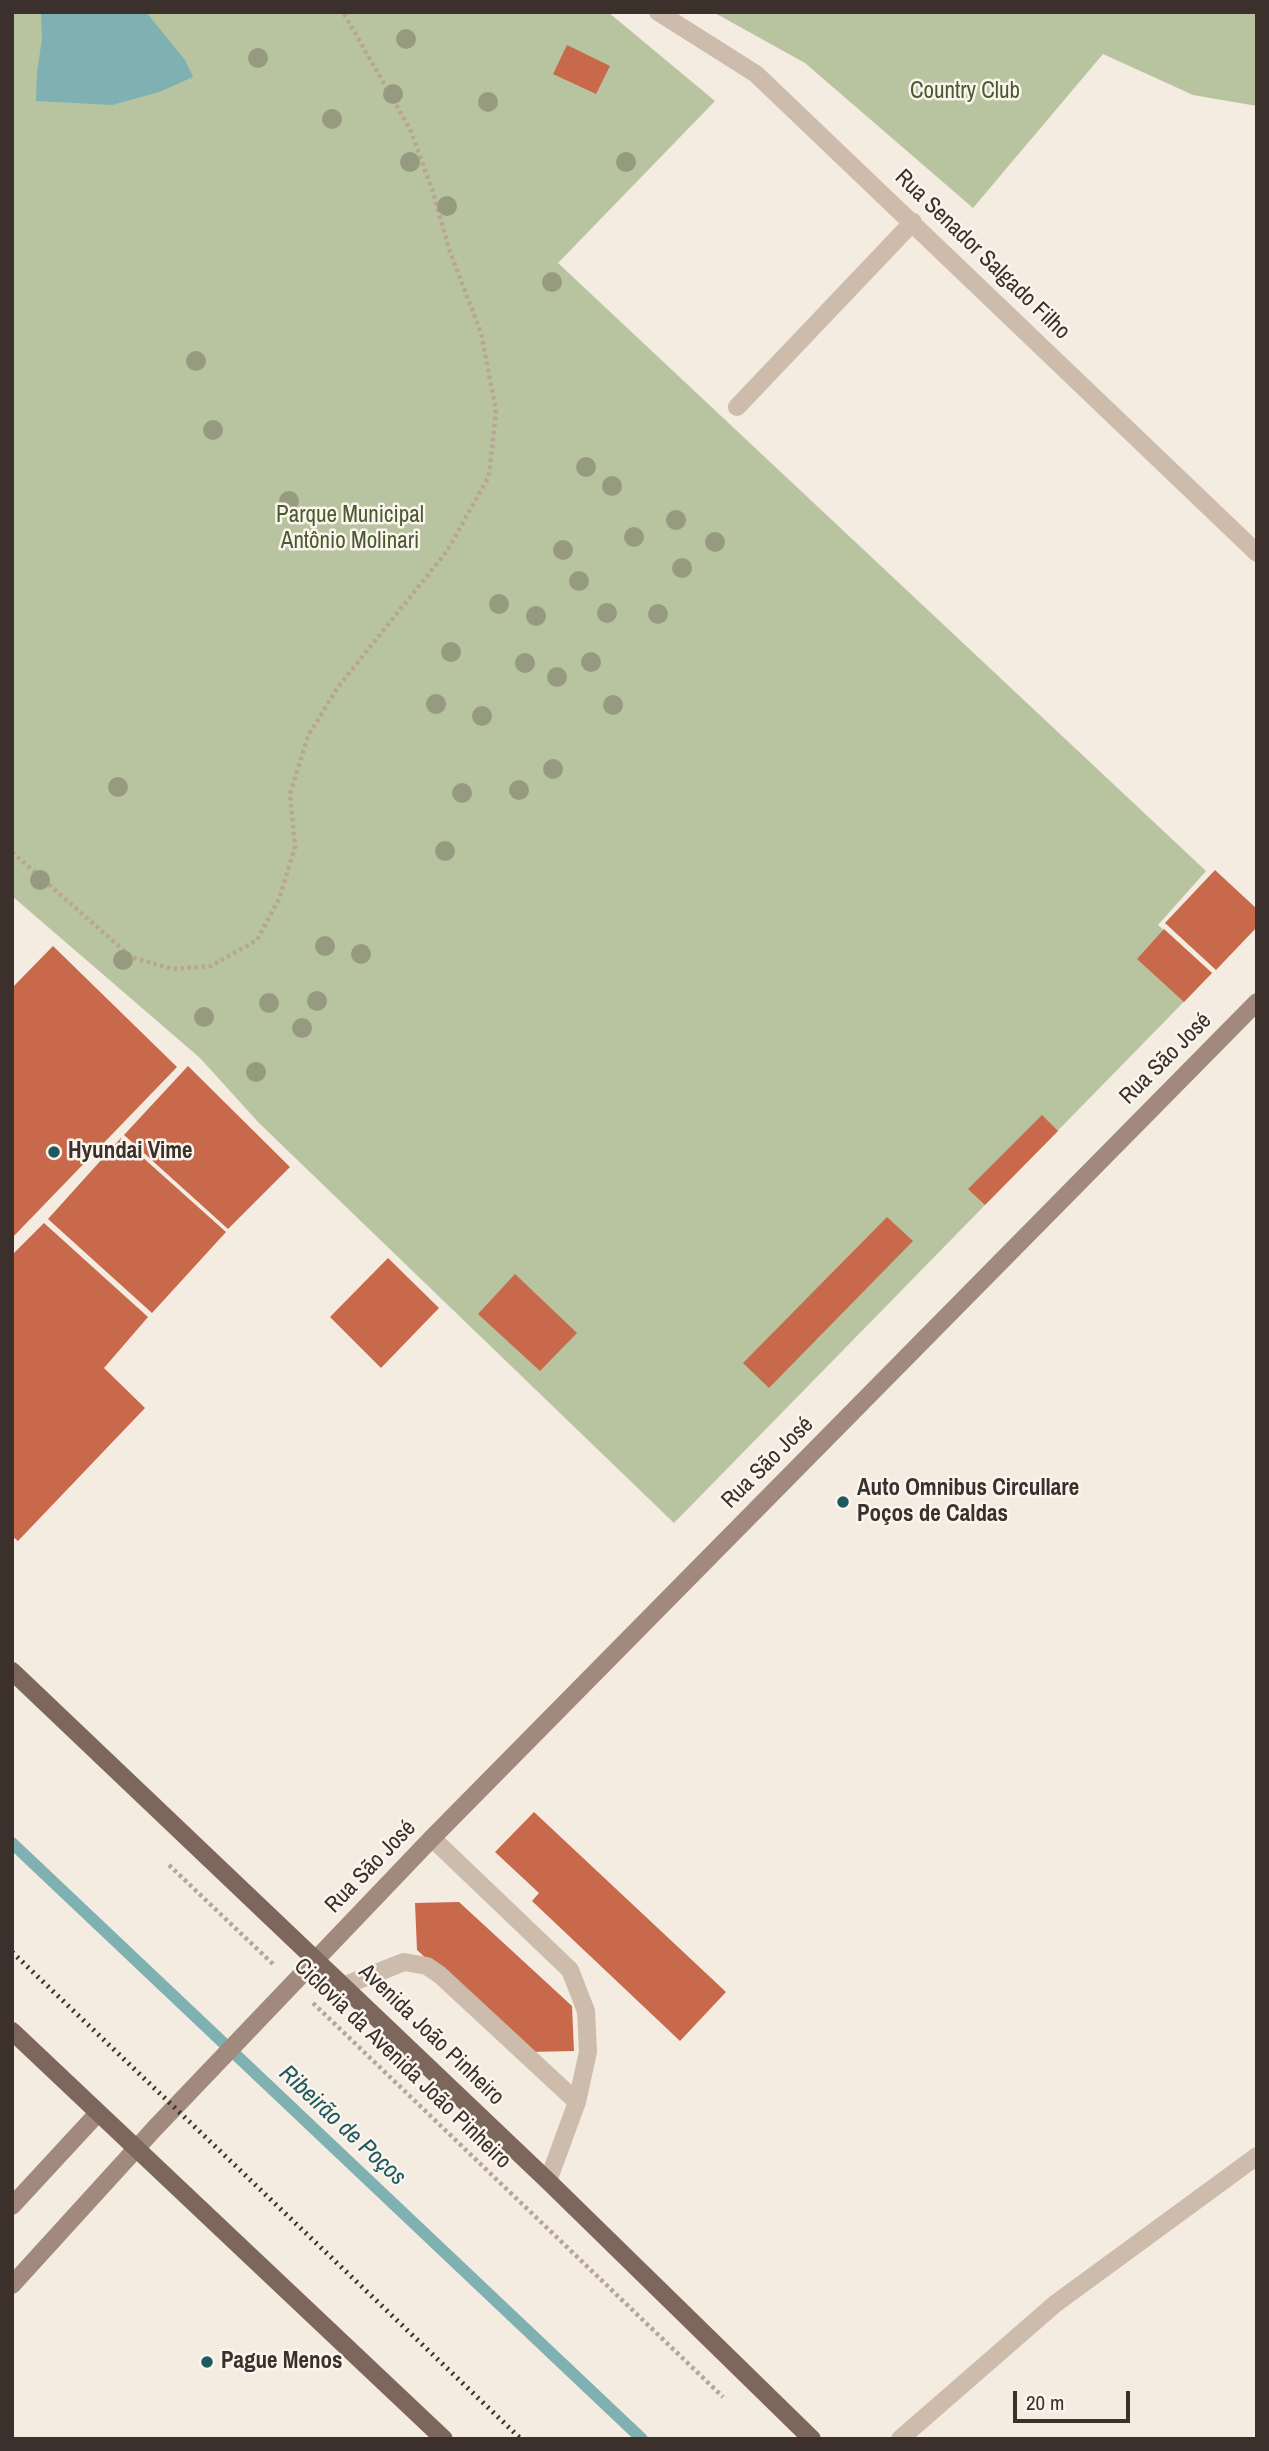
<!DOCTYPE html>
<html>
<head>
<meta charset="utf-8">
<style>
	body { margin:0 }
	#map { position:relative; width:1269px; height:2451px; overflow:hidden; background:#f4ebe1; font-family:"Archivo Narrow",sans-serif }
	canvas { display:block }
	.frame { position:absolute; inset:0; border:14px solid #3b302b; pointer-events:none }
	.scale { position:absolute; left:1013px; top:2391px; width:117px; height:32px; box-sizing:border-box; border:4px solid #3b302b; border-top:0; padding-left:9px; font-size:21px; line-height:24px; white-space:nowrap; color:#3b302b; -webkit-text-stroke:5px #fbf5ee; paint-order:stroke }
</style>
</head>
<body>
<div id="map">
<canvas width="1269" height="2451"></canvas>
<div class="frame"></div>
<div class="scale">20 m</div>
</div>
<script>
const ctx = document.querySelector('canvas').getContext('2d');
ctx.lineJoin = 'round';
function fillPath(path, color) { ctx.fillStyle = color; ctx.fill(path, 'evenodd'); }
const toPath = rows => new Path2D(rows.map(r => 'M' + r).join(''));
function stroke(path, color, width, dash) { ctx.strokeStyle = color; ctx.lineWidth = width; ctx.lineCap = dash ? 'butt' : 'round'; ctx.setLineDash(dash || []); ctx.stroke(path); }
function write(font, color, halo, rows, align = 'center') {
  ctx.font = font + ' "Archivo Narrow",sans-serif'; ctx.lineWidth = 5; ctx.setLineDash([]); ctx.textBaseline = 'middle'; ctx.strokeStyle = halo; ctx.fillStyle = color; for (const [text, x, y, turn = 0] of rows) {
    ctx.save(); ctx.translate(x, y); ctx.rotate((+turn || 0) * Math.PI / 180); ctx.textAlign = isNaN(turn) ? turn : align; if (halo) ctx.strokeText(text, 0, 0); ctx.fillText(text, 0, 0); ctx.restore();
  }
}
const green = toPath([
	[12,12,608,12,715,101,558,263,1206,871,1158,925,1212,973,674,1523,259,1123,200,1058,12,896],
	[713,12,1257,12,1257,106,1193,95,1103,54,973,208,805,63]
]);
const water = toPath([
	[67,12,146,12,185,60,193,77,159,92,112,105,36,101,37,72,42,39,41,14]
]);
const stream = toPath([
	[12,1843,642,2439]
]);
const building = toPath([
	[567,45,610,66,596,94,553,74],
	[1215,870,1257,909,1257,927,1216,970,1165,923],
	[1164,929,1212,973,1184,1002,1137,959],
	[53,946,177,1067,12,1238,12,988],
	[188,1066,290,1167,228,1229,124,1135],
	[1042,1115,1058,1131,985,1205,968,1189],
	[121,1138,226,1232,152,1313,48,1219],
	[887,1217,913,1241,769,1388,743,1363],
	[44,1223,148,1317,104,1368,145,1408,18,1541,12,1536,12,1255],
	[388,1258,439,1308,381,1368,330,1317],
	[515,1274,577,1333,540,1371,478,1314],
	[534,1812,726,1992,680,2041,532,1901,539,1893,495,1852],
	[459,1902,572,2006,574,2051,527,2052,417,1950,415,1903]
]);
const path = toPath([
	[12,852,131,957,173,969,211,966,257,940,279,899,295,847,290,794,308,736,338,687,447,551,489,476,496,410,481,333,450,252,432,189,410,129,343,12],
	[169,1865,274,1965],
	[313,2003,723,2397]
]);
const lane = toPath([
	[432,1838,570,1970,586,2011,588,2052,577,2102,548,2181],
	[343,1986,404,1962,427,1966,440,1975,577,2102],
	[900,2439,1055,2304,1257,2156]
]);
const street = toPath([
	[658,12,756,74,1257,553],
	[737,407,913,222]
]);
const secondary = toPath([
	[12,2206,98,2113],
	[12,2285,155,2128,432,1838,1257,1002]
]);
const primary = toPath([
	[12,1671,548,2181,812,2439],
	[12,2031,444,2439]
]);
const rail = toPath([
	[12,1952,521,2439]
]);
const trees = [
	[406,39],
	[258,58],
	[393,94],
	[488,102],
	[332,119],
	[410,162],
	[626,162],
	[447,206],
	[552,282],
	[196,361],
	[213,430],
	[586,467],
	[612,486],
	[289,501],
	[676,520],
	[634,537],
	[715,542],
	[563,550],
	[682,568],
	[579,581],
	[499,604],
	[607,613],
	[658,614],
	[536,616],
	[451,652],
	[591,662],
	[525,663],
	[557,677],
	[436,704],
	[613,705],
	[482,716],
	[553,769],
	[118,787],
	[519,790],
	[462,793],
	[445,851],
	[40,880],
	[325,946],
	[361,954],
	[123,960],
	[317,1001],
	[269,1003],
	[204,1017],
	[302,1028],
	[256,1072]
];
const markers = [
	[54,1152,7,"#1f5a5e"],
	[843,1502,7,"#1f5a5e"],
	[207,2362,7,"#1f5a5e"]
];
const parkNames = [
	["Country Club",965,92],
	["Parque Municipal",350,516],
	["Antônio Molinari",350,542]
];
const streetNames = [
	["Rua Senador Salgado Filho",982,255,44],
	["Rua São José",1166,1059,-45],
	["Rua São José",768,1463,-45],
	["Rua São José",371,1867,-46],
	["Avenida João Pinheiro",431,2035,44],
	["Ciclovia da Avenida João Pinheiro",402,2064,44]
];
const poiNames = [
	["Hyundai Vime",68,1152],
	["Auto Omnibus Circullare",857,1489],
	["Poços de Caldas",857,1515],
	["Pague Menos",221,2362]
];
const waterNames = [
	["Ribeirão de Poços",342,2126,43]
];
fillPath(green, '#b8c4a0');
fillPath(water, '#7fb0b2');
stroke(stream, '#7fb0b2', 12);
fillPath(building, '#c8694b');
stroke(path, '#b9a596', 4.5, [3.5, 3.5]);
stroke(lane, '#cdbbac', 18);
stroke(street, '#cdbbac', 18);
stroke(secondary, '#a18a7d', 18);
stroke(primary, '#7d675c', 18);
stroke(rail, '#3b302b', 5, [2, 5]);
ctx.fillStyle = '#969b7f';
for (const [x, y] of trees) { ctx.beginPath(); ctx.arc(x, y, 10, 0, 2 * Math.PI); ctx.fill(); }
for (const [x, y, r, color] of markers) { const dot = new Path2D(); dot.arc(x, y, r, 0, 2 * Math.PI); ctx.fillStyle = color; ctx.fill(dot); stroke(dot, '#fbf5ee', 2.5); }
write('23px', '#4a5a2e', '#fbf5ee', parkNames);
write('23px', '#3b302b', '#fbf5ee', streetNames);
write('bold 23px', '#3b302b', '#fbf5ee', poiNames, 'left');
write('italic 24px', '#1f5a5e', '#fbf5ee', waterNames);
</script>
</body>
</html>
